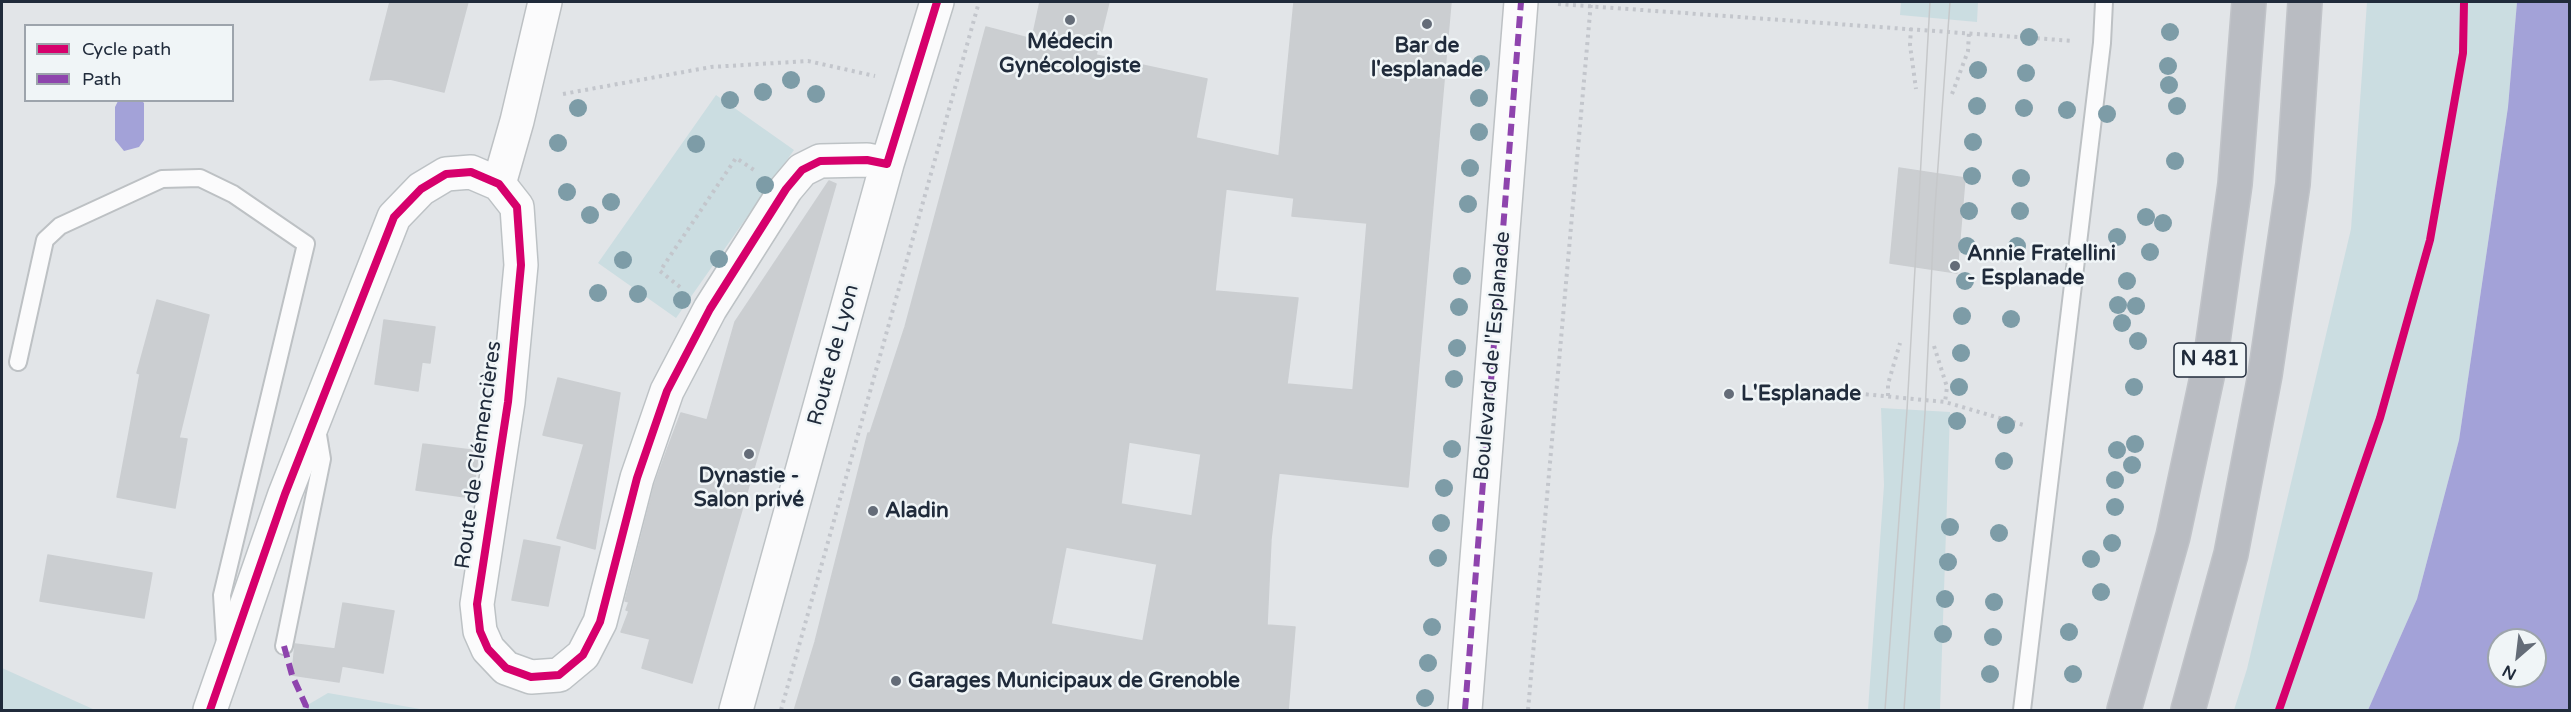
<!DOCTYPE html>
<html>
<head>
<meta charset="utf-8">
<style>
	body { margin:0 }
	#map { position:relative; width:2571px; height:712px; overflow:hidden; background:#e2e5e8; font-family:"Varela Round",sans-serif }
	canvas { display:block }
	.frame { position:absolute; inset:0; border:3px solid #202b3b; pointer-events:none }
	.legend { position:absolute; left:24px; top:24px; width:210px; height:78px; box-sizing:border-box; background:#f0f5f7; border:2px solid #9da4ac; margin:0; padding:8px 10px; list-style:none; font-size:18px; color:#202b3b }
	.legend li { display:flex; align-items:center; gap:12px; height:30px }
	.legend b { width:30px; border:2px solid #9da4ac }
	.north { position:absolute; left:2487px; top:628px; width:60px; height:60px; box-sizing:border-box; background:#f0f5f7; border:2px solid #9da4ac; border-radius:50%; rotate:208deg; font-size:16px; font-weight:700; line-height:24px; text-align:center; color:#202b3b }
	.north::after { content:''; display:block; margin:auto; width:21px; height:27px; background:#646c78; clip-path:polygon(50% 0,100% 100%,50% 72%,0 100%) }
</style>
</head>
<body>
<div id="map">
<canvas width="2571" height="712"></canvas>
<div class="frame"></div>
<ul class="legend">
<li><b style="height:8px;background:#d6006c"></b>Cycle path</li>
<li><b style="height:8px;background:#8e44ad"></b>Path</li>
</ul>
<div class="north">N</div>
</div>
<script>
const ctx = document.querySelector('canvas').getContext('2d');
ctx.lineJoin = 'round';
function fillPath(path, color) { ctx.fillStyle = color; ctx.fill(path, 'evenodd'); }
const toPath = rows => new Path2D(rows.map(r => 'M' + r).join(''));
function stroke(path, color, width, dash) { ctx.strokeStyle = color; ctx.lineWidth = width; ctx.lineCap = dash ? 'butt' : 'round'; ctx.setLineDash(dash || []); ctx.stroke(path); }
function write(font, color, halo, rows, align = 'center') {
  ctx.font = font + ' "Varela Round",sans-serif'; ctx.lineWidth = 5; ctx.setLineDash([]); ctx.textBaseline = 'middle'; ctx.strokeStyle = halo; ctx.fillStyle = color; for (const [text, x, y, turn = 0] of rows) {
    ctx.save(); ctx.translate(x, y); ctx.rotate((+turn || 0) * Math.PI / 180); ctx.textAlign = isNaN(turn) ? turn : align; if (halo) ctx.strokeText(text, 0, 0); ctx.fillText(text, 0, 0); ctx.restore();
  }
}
const green = toPath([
	[1901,2,1978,2,1977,22,1900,15],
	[2367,2,2517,2,2508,107,2459,440,2417,599,2368,710,2234,710,2247,669,2351,229],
	[716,95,794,150,676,318,598,263],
	[1881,408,1950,412,1940,710,1868,710,1884,485],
	[2,668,95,710,2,710],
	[328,693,426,710,299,710]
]);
const water = toPath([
	[2517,2,2569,2,2569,710,2368,710,2417,599,2459,440,2508,107],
	[2499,640,2535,640,2535,676,2499,676],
	[118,101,142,101,144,103,144,140,139,147,124,151,115,140,115,107]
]);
const building = toPath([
	[390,2,468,2,444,92,390,79,370,80,390,2],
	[1040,2,1109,2,1096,55,1207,79,1196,138,1279,156,1294,2,1451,2,1408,487,1279,473,1271,539,1267,625,1295,627,1288,711,794,711,815,642,868,433,870,433,905,327,986,27,1032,39,1040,2],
	[1226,189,1294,198,1292,216,1367,223,1353,390,1287,384,1298,298,1215,291,1226,189],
	[1129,442,1201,454,1192,516,1121,504,1129,442],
	[1066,547,1157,564,1143,641,1051,624,1066,547],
	[1899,168,1965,178,1957,273,1890,263,1899,168],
	[829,181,836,184,692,683,642,668,650,639,621,632,629,611,626,610,629,602,625,601,655,483,667,450,681,413,707,420,735,322,829,181],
	[157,300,209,315,179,438,187,439,175,508,117,497,140,374,137,373,157,300],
	[384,320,435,327,430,363,422,362,418,391,375,384,384,320],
	[558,378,620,393,595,549,557,538,584,444,543,435,558,378],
	[423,444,479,451,472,498,416,490,423,444],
	[524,540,560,547,548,606,512,600,524,540],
	[48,555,152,573,144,618,40,601,48,555],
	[343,603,394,611,383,673,342,666,339,682,292,675,295,644,335,649,343,603]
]);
const path = toPath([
	[1558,4,2074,41],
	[1911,28,1910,45,1916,89],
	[563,94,711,67,808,61,875,76],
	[1952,94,1968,51,1969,32],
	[680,287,660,271,736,158,754,170],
	[1934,346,1947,387,1945,402],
	[1821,390,1945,402,2027,426],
	[1888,396,1888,384,1900,343],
	[781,710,979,2],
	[1528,710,1591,2]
]);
const lane = toPath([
	[18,362,45,240,60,226,162,179,200,178,233,194,306,244,222,595,225,643],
	[284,646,322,459,317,429],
	[2022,710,2102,43,2104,2]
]);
const street = toPath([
	[499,184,517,121,545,2],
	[1465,710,1521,2]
]);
const secondary = toPath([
	[210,710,285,494,394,217,421,189,446,174,471,172,499,184,517,207,521,265,508,402,477,604,480,631,488,649,506,668,531,677,559,675,583,655,600,622,637,478,667,391,710,309,786,189,802,170,820,161,867,160,887,164],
	[736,710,887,164,937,2]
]);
const highway = toPath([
	[2124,710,2173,536,2210,363,2235,184,2249,2],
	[2188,710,2231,554,2265,375,2293,184,2305,2]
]);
const tram = toPath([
	[1885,710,1907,410,1930,2],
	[1904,710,1925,413,1934,221,1950,2]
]);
const quiet = toPath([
	[284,646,292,675,306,706,305,710],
	[1465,710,1521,2]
]);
const cycleway = toPath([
	[210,710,285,494,394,217,421,189,446,174,471,172,499,184,517,207,521,265,508,402,477,604,480,631,488,649,506,668,531,677,559,675,583,655,600,622,637,478,667,391,710,309,786,189,802,170,820,161,867,160,887,164,937,2],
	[2279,710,2380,418,2430,240,2463,53,2464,2]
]);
const trees = [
	[2170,32],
	[2029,37],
	[1481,64],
	[2168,66],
	[1978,70],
	[2026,73],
	[791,80],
	[2169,85],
	[763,92],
	[816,94],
	[1479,98],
	[730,100],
	[1977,106],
	[2177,106],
	[578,108],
	[2024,108],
	[2067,110],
	[2107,114],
	[1479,132],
	[1973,142],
	[558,143],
	[696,144],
	[2175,161],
	[1470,168],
	[1972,176],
	[2021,178],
	[765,185],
	[567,192],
	[611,202],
	[1468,204],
	[1969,211],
	[2020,211],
	[590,215],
	[2146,217],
	[2163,223],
	[2117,237],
	[1967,246],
	[2017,246],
	[2150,252],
	[719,259],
	[623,260],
	[1462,276],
	[1965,281],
	[2127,281],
	[598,293],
	[638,294],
	[682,300],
	[2118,305],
	[2136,306],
	[1459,307],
	[1962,316],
	[2011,319],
	[2122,323],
	[2138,341],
	[1457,348],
	[1961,353],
	[1454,379],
	[1959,387],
	[2134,387],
	[1957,421],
	[2006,425],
	[2135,444],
	[1452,449],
	[2117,450],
	[2004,461],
	[2132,465],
	[2115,480],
	[1444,488],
	[2115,507],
	[1441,523],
	[1950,527],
	[1999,533],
	[2112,543],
	[1438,558],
	[2091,559],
	[1948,562],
	[2101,592],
	[1945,599],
	[1994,602],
	[1432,627],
	[2069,632],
	[1943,634],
	[1993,637],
	[1428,663],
	[1990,674],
	[2073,674],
	[1425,698]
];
const markers = [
	[1070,20,6,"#646c78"],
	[1427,24,6,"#646c78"],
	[1955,266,6,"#646c78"],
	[1729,394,6,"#646c78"],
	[749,454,6,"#646c78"],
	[873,511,6,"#646c78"],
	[896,681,6,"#646c78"]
];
const shields = [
	[2210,360,72]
];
const shieldNames = [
	["N 481",2210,360]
];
const poiNames = [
	["Médecin",1070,42,"center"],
	["Gynécologiste",1070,66,"center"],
	["Bar de",1427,46,"center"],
	["l'esplanade",1427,70,"center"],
	["Annie Fratellini",1967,254],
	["- Esplanade",1967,278],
	["L'Esplanade",1741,394],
	["Dynastie -",749,476,"center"],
	["Salon privé",749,500,"center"],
	["Aladin",885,511],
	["Garages Municipaux de Grenoble",908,681]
];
const streetNames = [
	["Route de Lyon",834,355,-75],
	["Boulevard de l'Esplanade",1493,356,-85],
	["Route de Clémencières",479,455,-82]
];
fillPath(green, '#cbdde1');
fillPath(water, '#a3a2d8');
fillPath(building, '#cbced1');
stroke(building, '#cbced1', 1.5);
stroke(lane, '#bdc1c4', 20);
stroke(street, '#bdc1c4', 36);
stroke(secondary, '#bdc2c5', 36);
stroke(highway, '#c0c3c8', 36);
stroke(path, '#c3c6cc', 4, [3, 4.5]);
stroke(lane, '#fbfbfc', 16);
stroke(street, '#fbfbfc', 33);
stroke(secondary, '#fbfbfc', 33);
stroke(highway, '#b9bcc2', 33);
stroke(tram, '#c6c8ca', 1.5);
stroke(quiet, '#8e44ad', 6, [12, 6]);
stroke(cycleway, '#d6006c', 8);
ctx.fillStyle = '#7d9ca7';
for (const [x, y] of trees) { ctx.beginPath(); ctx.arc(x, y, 9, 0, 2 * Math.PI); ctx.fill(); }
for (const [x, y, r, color] of markers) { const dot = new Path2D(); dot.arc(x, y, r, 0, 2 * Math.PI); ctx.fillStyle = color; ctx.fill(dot); stroke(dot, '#f0f5f7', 2); }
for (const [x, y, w] of shields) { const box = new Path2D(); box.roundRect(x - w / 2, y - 17, w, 34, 4.5); ctx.fillStyle = '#f0f5f7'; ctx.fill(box); stroke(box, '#202b3b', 1.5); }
write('bold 20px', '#202b3b', null, shieldNames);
write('bold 21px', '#202b3b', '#f0f5f7', poiNames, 'left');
write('21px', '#202b3b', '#f0f5f7', streetNames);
</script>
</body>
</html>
